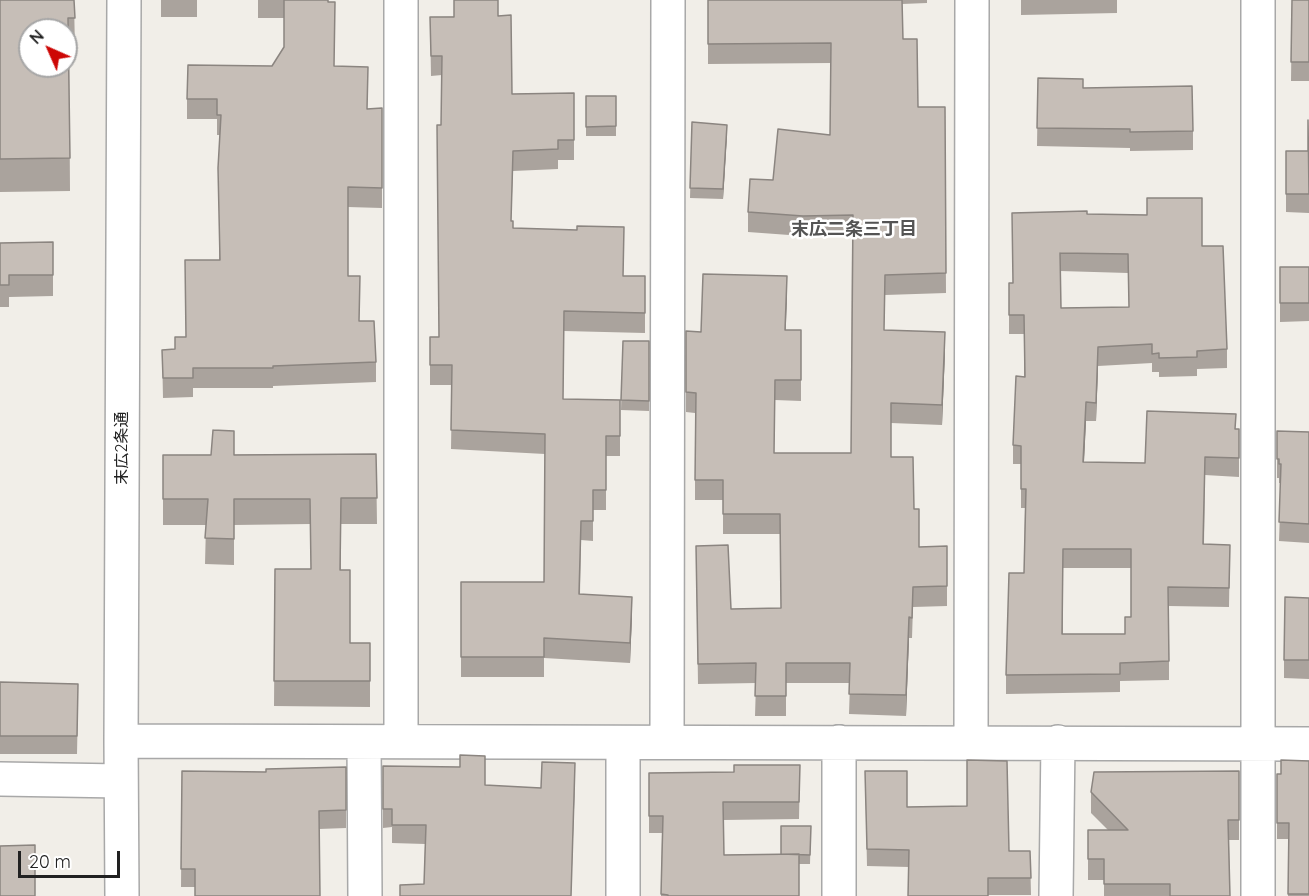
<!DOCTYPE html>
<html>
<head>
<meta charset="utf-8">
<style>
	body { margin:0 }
	#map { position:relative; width:1309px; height:896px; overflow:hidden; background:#f1eee8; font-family:Quicksand,sans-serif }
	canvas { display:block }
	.north { position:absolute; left:18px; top:18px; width:60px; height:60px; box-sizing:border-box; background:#fff; border:2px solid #a6a6a6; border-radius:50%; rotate:315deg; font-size:16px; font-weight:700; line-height:24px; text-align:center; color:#212121 }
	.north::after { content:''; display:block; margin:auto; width:21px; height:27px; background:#cd0705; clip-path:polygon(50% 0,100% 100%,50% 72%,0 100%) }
	.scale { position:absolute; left:18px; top:851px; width:102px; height:27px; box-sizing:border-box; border:3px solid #212121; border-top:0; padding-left:8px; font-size:18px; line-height:21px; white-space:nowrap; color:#212121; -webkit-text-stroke:4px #fff; paint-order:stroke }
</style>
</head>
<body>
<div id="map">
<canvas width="1309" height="896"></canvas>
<div class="north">N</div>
<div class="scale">20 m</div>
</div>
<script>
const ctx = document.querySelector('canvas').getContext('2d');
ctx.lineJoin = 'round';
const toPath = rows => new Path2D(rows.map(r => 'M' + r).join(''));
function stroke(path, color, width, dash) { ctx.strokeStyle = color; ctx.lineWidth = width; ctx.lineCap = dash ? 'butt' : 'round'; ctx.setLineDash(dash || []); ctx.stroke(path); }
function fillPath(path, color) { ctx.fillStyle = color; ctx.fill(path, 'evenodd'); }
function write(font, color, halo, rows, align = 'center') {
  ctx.font = font + ' Quicksand,"Noto Sans JP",sans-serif'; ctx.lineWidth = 5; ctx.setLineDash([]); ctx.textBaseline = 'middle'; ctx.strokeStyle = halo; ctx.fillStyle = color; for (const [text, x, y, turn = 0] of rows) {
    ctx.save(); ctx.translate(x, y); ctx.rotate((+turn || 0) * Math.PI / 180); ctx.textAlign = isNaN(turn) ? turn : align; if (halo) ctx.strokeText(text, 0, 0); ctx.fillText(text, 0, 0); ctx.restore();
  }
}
const minor = toPath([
	[401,0,401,741],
	[1258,0,1258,896],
	[121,741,1309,744],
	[364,742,365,896],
	[667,742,668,0],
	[971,742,972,0],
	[0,779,121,781],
	[122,896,121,741,124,0],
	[623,896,623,744],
	[839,896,839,742],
	[1056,896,1058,742]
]);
const wall = toPath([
	[0,0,74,0,75,51,69,51,70,191,0,192],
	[161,0,197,0,197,17,161,17],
	[258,0,328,0,334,66,368,109,382,108,382,208,348,207,348,276,360,296,359,321,376,362,376,382,273,386,273,388,193,388,193,397,163,398,162,350,175,349,186,337,219,260,220,135,217,135,217,119,187,119,187,99,272,66,284,47,284,18,258,18],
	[708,0,927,0,927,3,902,4,903,39,918,107,945,107,946,293,885,295,884,330,945,352,942,425,891,423,891,457,914,509,919,547,947,546,947,606,913,607,912,638,909,638,906,716,849,714,850,683,786,683,786,716,755,716,756,683,698,684,696,546,731,609,781,608,780,534,723,534,723,500,695,500,695,413,686,412,686,331,701,332,787,296,785,330,801,330,801,401,775,400,774,453,851,453,852,235,803,236,748,232,748,212,773,180,830,135,831,63,708,64],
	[1021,0,1117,0,1117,13,1021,15],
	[1292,0,1309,0,1309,81,1291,81],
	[498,16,512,94,574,93,574,160,558,160,558,169,513,171,511,221,513,228,624,247,623,276,645,276,645,333,564,331,563,399,620,400,620,456,606,456,606,510,593,510,593,541,581,540,580,594,632,616,630,663,544,658,544,677,461,677,461,582,544,582,545,454,451,449,452,385,430,385,430,337,439,337,442,75,431,76,430,17],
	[1038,78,1083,88,1193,131,1193,150,1130,151,1130,148,1037,146],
	[586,96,616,96,616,136,586,136],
	[1309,120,1309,213,1286,212,1286,151,1308,151],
	[692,122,727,134,723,199,690,198],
	[1087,214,1202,246,1227,349,1227,368,1197,369,1197,376,1159,377,1159,372,1152,372,1152,363,1098,366,1096,421,1086,421,1084,462,1145,463,1236,429,1239,429,1239,477,1205,475,1204,544,1230,545,1229,607,1169,606,1169,680,1120,681,1120,692,1006,694,1006,675,1024,573,1025,508,1021,508,1021,464,1013,464,1013,445,1024,377,1024,334,1009,334,1009,283,1013,283],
	[1060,271,1128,273,1129,307,1061,308],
	[1063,568,1131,568,1131,617,1125,634,1063,634],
	[53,242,53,296,9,297,9,307,0,307,0,243],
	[1280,267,1309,267,1309,321,1280,322],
	[623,341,649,341,649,411,621,410],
	[1277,431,1309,432,1309,543,1279,541,1281,483,1279,483,1279,478,1277,478],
	[376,454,377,524,341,524,341,570,350,643,370,643,370,707,274,706,275,569,311,569,310,524,234,525,234,565,205,564,206,525,163,525,163,455],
	[1309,598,1309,679,1284,678,1284,660],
	[0,682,78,703,77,754,0,754],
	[1309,761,1309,896,1288,896,1289,839,1277,839,1277,774,1281,774],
	[800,765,799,819,723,820,724,855,781,854,811,826,810,864,799,864,799,896,661,896,662,833,649,833,649,773,734,772],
	[383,766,485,785,541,788,575,781,424,884,425,844,392,843,392,827,383,828],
	[346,767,346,828,319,829,195,887,181,887,182,771,266,772],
	[865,771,907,807,1009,851,1030,851,1031,895,988,895,909,867,867,866],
	[1239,771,1239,840,1229,840,1230,896,1104,896,1104,880,1088,880,1088,830,1108,830,1091,813,1091,792]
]);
const shadedWall = toPath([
	[727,125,727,134,723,199,723,189],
	[787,276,787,296,785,350,785,330],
	[945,332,945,352,942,425,942,405],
	[1098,347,1098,366,1096,421,1096,403],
	[1086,402,1086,421,1083,481,1083,462],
	[632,597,632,616,630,663,630,643],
	[909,617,909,638,906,716,906,695],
	[575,763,575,781,571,896]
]);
const building = toPath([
	[0,0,74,0,75,18,68,18,70,158,0,159,0,0],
	[30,30,66,30,66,66,30,66,30,30],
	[284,0,328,0,328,2,335,2,334,66,368,67,367,109,382,108,382,188,348,187,348,276,360,276,359,321,374,321,376,362,273,366,273,368,193,368,193,378,163,378,162,350,175,349,175,337,186,337,185,260,220,260,218,168,221,115,217,115,217,99,187,99,188,65,272,66,284,47,284,0],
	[454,0,498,0,498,16,511,15,512,94,574,93,574,140,558,140,558,149,513,151,511,221,513,221,513,228,577,230,577,226,624,227,623,276,645,276,645,313,564,311,563,399,620,400,620,436,606,436,606,490,593,490,593,521,581,521,579,594,632,597,630,643,544,638,544,657,461,657,461,582,544,582,545,434,451,430,452,365,430,365,430,337,439,337,437,125,441,125,442,56,431,56,430,17,454,17,454,0],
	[708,0,902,0,903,39,917,39,918,107,945,107,946,273,885,275,884,330,945,332,942,405,891,403,891,457,913,457,914,509,919,509,919,547,947,546,947,586,913,587,912,618,909,617,906,695,849,694,850,663,786,663,786,696,755,696,756,663,698,664,696,546,728,545,731,609,781,608,780,514,723,514,723,480,695,480,696,393,686,392,686,331,701,332,703,274,787,276,785,330,801,330,801,380,775,380,774,453,851,453,853,215,803,216,748,212,750,179,773,180,778,129,830,135,831,43,708,44,708,0],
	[1292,0,1309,0,1309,62,1291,62,1292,0],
	[1038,78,1083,79,1083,88,1192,86,1193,131,1130,132,1130,129,1037,128,1038,78],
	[586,96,616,96,616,126,586,127,586,96],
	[1308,120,1309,194,1286,194,1286,151,1308,151,1308,120],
	[692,122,727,125,723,189,690,188,692,122],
	[1147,198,1202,198,1202,246,1223,246,1227,349,1197,351,1197,357,1159,358,1159,353,1152,354,1152,344,1098,347,1096,403,1086,402,1083,462,1145,463,1147,411,1236,414,1235,429,1239,429,1239,458,1205,457,1203,544,1230,545,1229,588,1168,587,1169,661,1120,663,1120,674,1006,675,1009,573,1024,573,1026,489,1021,489,1021,446,1013,445,1016,376,1025,377,1024,315,1009,315,1009,283,1013,283,1012,213,1087,211,1087,214,1147,215,1147,198],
	[1060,253,1128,254,1129,307,1061,308,1060,253],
	[1063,549,1131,549,1131,617,1125,617,1125,634,1062,634,1063,549],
	[53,242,53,275,9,275,9,285,0,285,0,243,53,242],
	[1280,267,1309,267,1309,303,1280,303,1280,267],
	[623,341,649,341,649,401,621,400,623,341],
	[213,430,234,431,234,455,376,454,377,498,341,498,340,570,350,570,350,643,370,643,370,681,274,681,275,569,311,569,310,499,234,499,234,539,205,538,208,499,163,499,163,455,211,455,213,430],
	[1277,431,1309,432,1309,524,1279,522,1281,464,1279,464,1279,459,1277,459,1277,431],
	[1285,597,1309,598,1309,660,1284,660,1285,597],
	[0,682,78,684,77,736,0,736,0,682],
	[460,755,485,756,485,785,541,788,542,762,575,763,571,896,400,896,400,885,424,884,426,825,392,825,392,809,383,809,383,766,460,767,460,755],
	[967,760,1007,761,1009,851,1030,851,1031,878,988,878,988,896,908,896,909,850,867,849,865,771,907,771,907,807,967,806,967,760],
	[1281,760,1309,761,1309,894,1288,894,1289,823,1277,823,1277,774,1281,774,1281,760],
	[734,765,800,765,799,802,723,802,724,855,799,854,799,896,668,896,668,895,661,894,663,816,649,816,649,773,734,772,734,765],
	[346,767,346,810,319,811,320,896,195,896,195,869,181,869,182,771,266,772,266,769,346,767],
	[1239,771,1239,820,1228,820,1230,896,1170,896,1170,884,1104,884,1104,859,1088,859,1088,830,1128,830,1091,792,1094,772,1239,771],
	[781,826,811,826,810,855,781,854,781,826],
	[35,845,35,896,0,896,0,846,35,845]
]);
const streetNames = [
	["末広2条通",122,448,-90]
];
const neighbourhoodNames = [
	["末広二条三丁目",854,230]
];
stroke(minor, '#a8a8a8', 36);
stroke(minor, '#fff', 33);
fillPath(wall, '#aaa39d');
fillPath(shadedWall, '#8b8580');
fillPath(building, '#c6beb7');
stroke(building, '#8b8580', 1.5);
write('16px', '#212121', '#fff', streetNames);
write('bold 18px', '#545454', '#fff', neighbourhoodNames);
</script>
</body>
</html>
